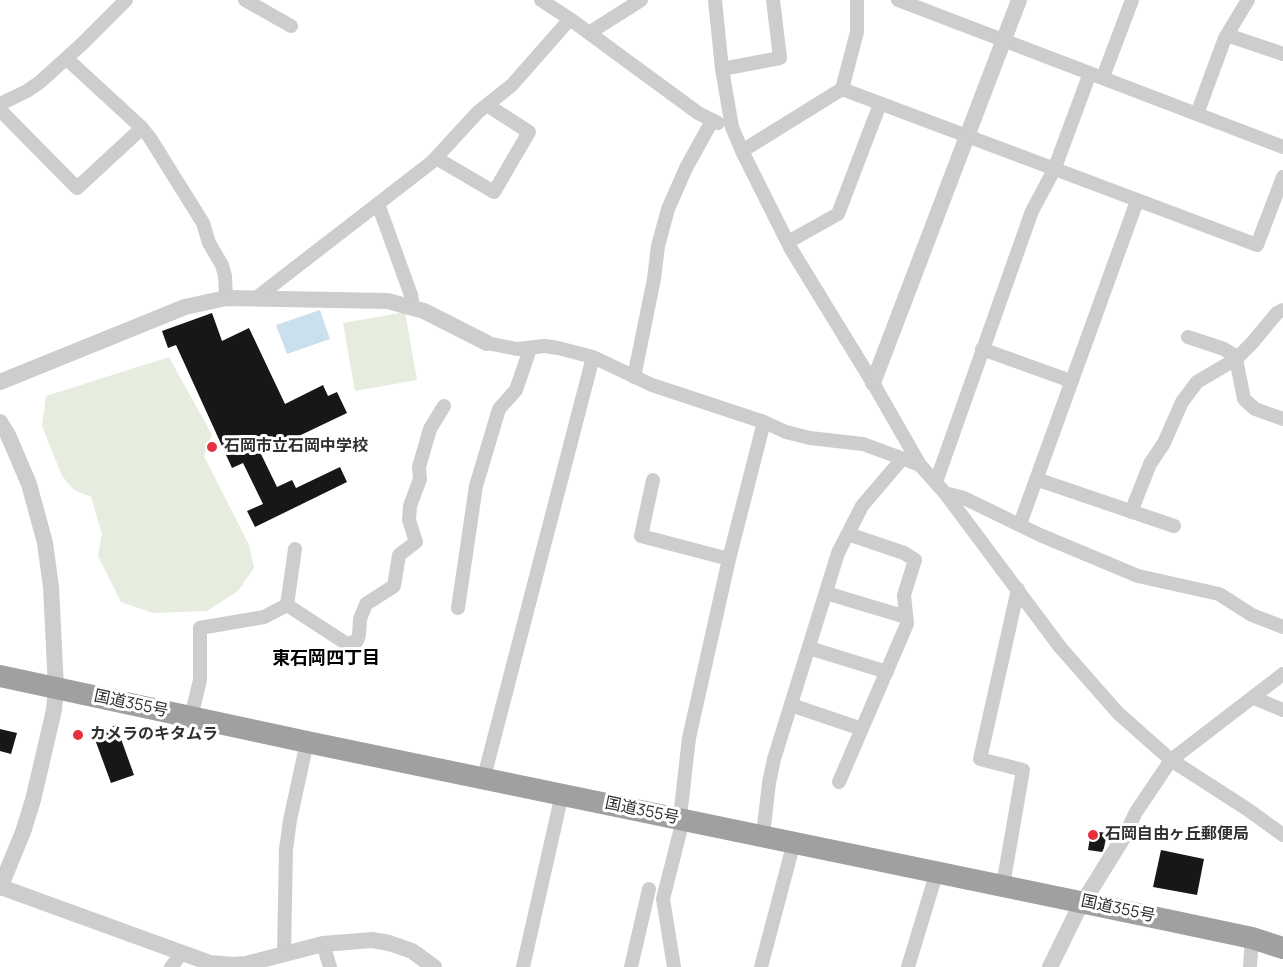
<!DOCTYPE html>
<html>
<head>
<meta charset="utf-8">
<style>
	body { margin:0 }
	canvas { display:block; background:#fff }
</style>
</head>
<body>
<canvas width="1283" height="967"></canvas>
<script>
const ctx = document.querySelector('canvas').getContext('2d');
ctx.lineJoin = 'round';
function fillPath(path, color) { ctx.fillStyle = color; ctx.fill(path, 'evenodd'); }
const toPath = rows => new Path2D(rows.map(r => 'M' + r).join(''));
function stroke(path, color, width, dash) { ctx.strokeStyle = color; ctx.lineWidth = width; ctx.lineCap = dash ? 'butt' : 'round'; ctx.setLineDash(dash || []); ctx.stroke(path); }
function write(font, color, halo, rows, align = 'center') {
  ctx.font = font + ' Manrope,"Noto Sans JP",sans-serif'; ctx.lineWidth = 6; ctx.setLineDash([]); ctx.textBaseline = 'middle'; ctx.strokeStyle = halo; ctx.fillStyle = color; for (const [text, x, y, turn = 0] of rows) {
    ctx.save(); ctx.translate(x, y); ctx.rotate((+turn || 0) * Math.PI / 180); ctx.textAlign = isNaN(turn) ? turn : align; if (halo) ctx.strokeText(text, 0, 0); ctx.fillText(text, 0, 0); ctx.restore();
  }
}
const green = toPath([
	[405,312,417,380,355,391,343,323],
	[169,357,212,435,204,456,249,545,254,568,238,591,207,611,153,613,121,602,98,556,102,534,91,497,74,490,62,476,42,426,46,396]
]);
const water = toPath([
	[320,310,330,339,287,354,276,325]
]);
const building = toPath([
	[212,313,222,341,249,328,285,404,323,385,328,396,337,392,347,413,261,454,277,487,292,480,296,488,340,467,347,482,255,527,247,511,263,504,243,463,232,468,176,345,168,348,162,331],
	[116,725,134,775,111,783,93,734],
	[0,729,17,733,11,754,0,751],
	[1091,831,1107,833,1104,848,1102,852,1088,850],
	[1161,850,1204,859,1197,895,1153,887]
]);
const minor = toPath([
	[245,0,291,26],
	[541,0,570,19,698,113,718,123],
	[715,0,722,69,732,127,742,151,791,249,873,383,920,465,945,493,1060,647,1118,713,1171,760,1247,809,1283,835],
	[898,0,1283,147],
	[589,33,641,0],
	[1227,35,1283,54],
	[67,59,142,128,150,138,203,223,209,243,222,265,225,276,226,298],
	[722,69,780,58,773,0],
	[1103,77,1132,0],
	[842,89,1257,245,1283,177],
	[0,104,27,91,40,82,82,44,126,0],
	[0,110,77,188,142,128],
	[1197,114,1225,38,1248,0],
	[742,151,842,89,857,32,857,0],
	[436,158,494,192,529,132,487,105],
	[378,204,411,295,413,306],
	[788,242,838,214,880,104],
	[256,298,432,162,478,112,512,85,570,19],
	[1188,337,1224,349,1232,354,1236,359,1244,399,1255,409,1283,419],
	[487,343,517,349,545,346,558,348,593,357,652,385,764,422,786,432,810,438,863,444,920,465],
	[982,349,1071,381],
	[634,377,654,279,658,246,668,209,686,168,712,121],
	[1036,479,1174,526],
	[653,480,641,536,729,559],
	[936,482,1032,211,1054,170,1090,73],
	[945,493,964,498,1040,535,1138,576,1219,594,1252,615,1283,627],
	[1131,512,1150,464,1164,443,1182,402,1197,382,1236,359,1252,343,1277,313,1283,310],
	[1020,524,1137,201],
	[826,593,906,617],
	[287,605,347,644,357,641,359,635,360,619,366,604,394,586,399,555,416,542,409,520,410,506,420,479,419,467,430,429,444,406],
	[287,605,295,549],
	[458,608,476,486,499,409,516,390,530,349],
	[809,648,887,672],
	[1254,698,1283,710],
	[791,705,862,729],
	[191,717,200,680,200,628,264,617,287,605],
	[484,777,593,357],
	[839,782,907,624,904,595,915,560,904,553,848,534],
	[1126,833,1136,812,1171,760,1283,674],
	[763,835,769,783,774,759,838,553,862,506,902,459],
	[1003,885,1023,770,980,759,1018,589],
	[323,944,330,967],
	[284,955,286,849,290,820,307,742],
	[171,967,182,953],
	[523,967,562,794],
	[631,967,649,889],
	[674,967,663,899,681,828,681,808,689,738,729,559,764,422],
	[761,967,794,842],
	[908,967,937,871],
	[1250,967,1252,938]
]);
const tertiary = toPath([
	[0,382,185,307,226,298,388,301,424,311,487,343],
	[873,383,1019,0],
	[0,422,8,435,29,484,45,543,51,587,56,688,54,710,33,800,23,832,0,888],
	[1,887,210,963,233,965,246,964,323,944,372,940,389,943,412,951,434,967],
	[1050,967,1077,912,1126,833]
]);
const trunk = toPath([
	[0,676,307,742,1167,920,1252,938,1283,948]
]);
const markers = [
	[212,447,6,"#e8313f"],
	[78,735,6,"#e8313f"],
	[1093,835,6,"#e8313f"]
];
const poiNames = [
	["石岡市立石岡中学校",224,447],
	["カメラのキタムラ",90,735],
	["石岡自由ヶ丘郵便局",1105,835]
];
const streetNames = [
	["国道355号",131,704,12],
	["国道355号",642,811,12],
	["国道355号",1118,909,12]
];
const neighbourhoodNames = [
	["東石岡四丁目",326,659]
];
fillPath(green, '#e6edde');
fillPath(water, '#cae0ed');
fillPath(building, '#171717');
stroke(minor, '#cdcdcd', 14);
stroke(tertiary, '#cdcdcd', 16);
stroke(trunk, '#a0a0a0', 22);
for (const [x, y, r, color] of markers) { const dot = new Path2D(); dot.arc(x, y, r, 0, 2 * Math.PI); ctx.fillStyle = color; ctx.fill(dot); stroke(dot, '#fff', 2); }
write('bold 16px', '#303030', '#fff', poiNames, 'left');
write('16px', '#303030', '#fff', streetNames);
write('bold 18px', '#000', '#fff', neighbourhoodNames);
</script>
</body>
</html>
